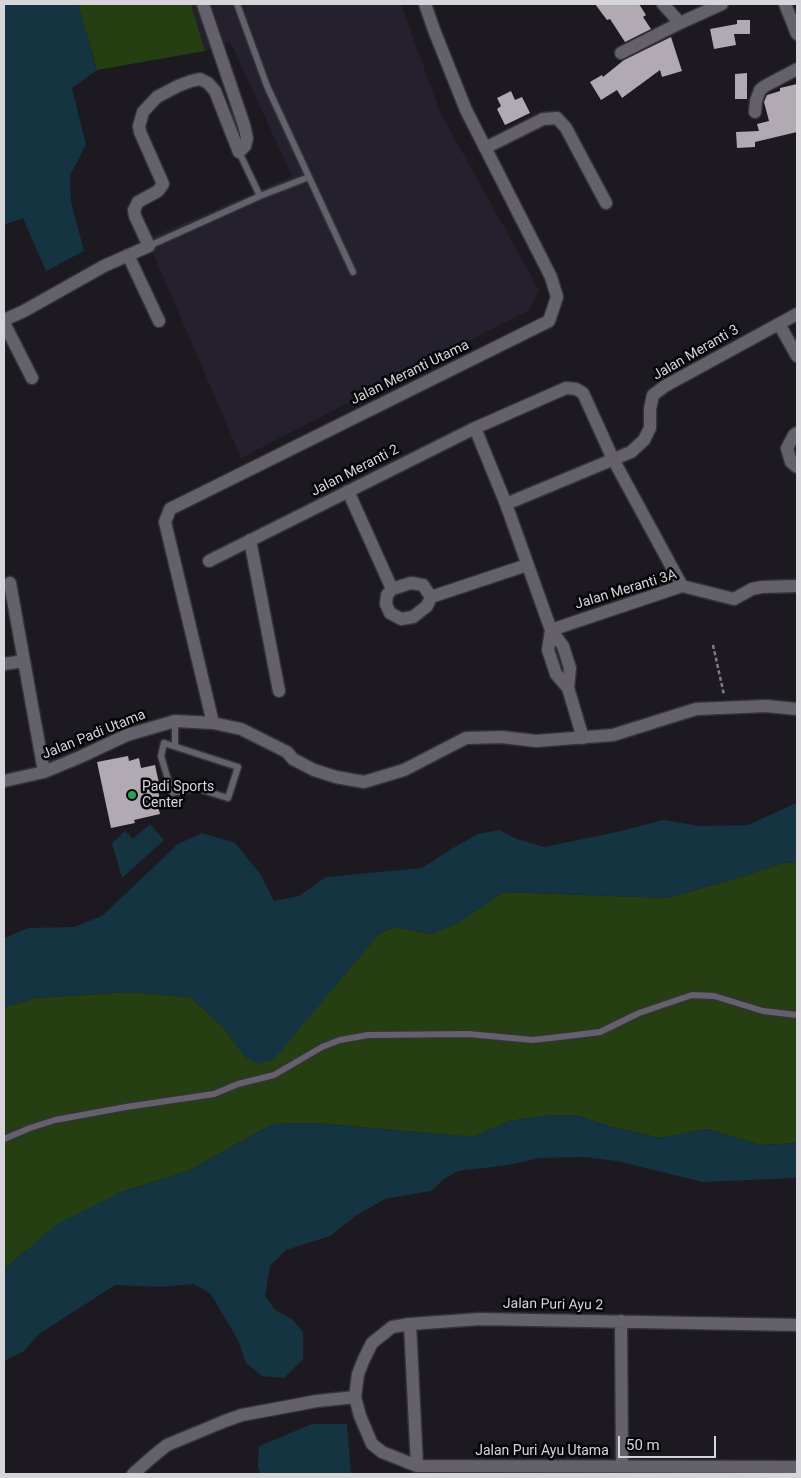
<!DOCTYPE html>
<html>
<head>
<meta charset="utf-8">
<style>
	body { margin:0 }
	#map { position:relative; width:801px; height:1478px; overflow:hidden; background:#1c1921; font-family:Roboto,sans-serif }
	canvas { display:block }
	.frame { position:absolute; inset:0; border:5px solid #d6d5da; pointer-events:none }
	.scale { position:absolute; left:618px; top:1436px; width:98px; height:22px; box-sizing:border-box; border:2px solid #d6d5da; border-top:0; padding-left:6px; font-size:15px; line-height:18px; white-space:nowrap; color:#d6d5da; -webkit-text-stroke:4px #060508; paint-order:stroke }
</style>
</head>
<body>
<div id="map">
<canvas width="801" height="1478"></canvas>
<div class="frame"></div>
<div class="scale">50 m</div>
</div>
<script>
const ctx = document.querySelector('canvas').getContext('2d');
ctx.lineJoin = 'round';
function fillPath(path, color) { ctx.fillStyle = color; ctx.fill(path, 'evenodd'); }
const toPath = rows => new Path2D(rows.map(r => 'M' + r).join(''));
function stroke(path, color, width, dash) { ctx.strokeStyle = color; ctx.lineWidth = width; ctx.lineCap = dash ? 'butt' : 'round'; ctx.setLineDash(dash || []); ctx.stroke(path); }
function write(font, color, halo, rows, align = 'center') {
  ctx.font = font + ' Roboto,sans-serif'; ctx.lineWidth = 5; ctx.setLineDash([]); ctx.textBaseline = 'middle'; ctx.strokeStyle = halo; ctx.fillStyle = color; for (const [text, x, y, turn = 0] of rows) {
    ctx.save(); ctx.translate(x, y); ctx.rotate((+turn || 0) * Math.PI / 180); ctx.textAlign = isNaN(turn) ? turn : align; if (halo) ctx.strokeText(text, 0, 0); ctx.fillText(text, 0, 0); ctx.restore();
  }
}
const built = toPath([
	[191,4,401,4,440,112,539,290,529,310,241,458,147,239,292,176,230,41,205,51]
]);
const green = toPath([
	[78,4,191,4,205,51,97,70],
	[797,862,797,1143,760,1145,707,1129,660,1138,612,1127,576,1115,543,1116,509,1121,473,1137,314,1123,273,1124,188,1171,121,1192,25,1251,4,1269,4,1007,37,998,128,992,190,997,223,1027,245,1057,355,962,379,934,394,927,431,934,456,924,504,892,666,898,731,880,783,863]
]);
const water = toPath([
	[4,4,78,4,97,70,72,88,86,145,70,175,71,202,84,251,46,271,23,218,4,225],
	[794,804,797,804,797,862,783,863,731,880,666,898,504,892,456,924,431,934,394,927,379,934,274,1059,260,1064,245,1057,223,1027,190,997,128,992,37,998,4,1007,4,938,28,928,74,927,102,916,178,844,202,833,235,843,261,875,274,901,299,896,326,877,422,868,453,848,478,834,499,830,517,839,544,847,617,832,663,820,700,826,748,825],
	[150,824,164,840,122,878,112,843,125,831,133,839],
	[576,1115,612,1127,659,1138,707,1129,760,1145,797,1143,797,1178,703,1182,617,1161,583,1157,540,1158,508,1165,458,1171,444,1179,431,1191,385,1199,357,1215,330,1236,286,1250,270,1266,265,1296,275,1310,292,1319,303,1332,303,1359,284,1378,262,1376,246,1363,238,1340,210,1293,193,1284,161,1287,115,1285,39,1334,24,1351,4,1361,4,1269,57,1224,121,1192,188,1171,273,1124,314,1123,473,1137,509,1121,543,1116],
	[312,1424,347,1424,351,1474,260,1474,258,1465,259,1446]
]);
const building = toPath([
	[595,4,639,4,646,15,643,17,651,29,625,42,610,19,607,20],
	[737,20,750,20,750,34,734,34,736,45,714,49,710,29,737,24],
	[671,37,682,71,662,77,660,70,622,98,617,90,601,100,590,82,602,75,603,77,624,60],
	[747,73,747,99,735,99,735,74],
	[797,84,797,132,755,142,755,147,737,148,736,132,759,131,757,124,769,121,764,102,767,95,780,91,780,88],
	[511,91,515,100,522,97,530,113,505,125,497,109,501,106,497,98],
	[128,756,129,761,139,758,141,768,155,765,160,788,158,789,160,802,157,802,160,814,134,820,135,823,111,828,97,762]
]);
const path = toPath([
	[713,645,724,695]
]);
const service = toPath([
	[239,152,260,196],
	[309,177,353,272],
	[149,246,260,196,309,177,267,86,237,4],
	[164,743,238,767,228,798,196,788,172,793,161,756,164,743],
	[175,745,175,721],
	[4,1139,30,1128,55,1120,126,1107,214,1094,238,1084,274,1075,322,1047,340,1040,368,1035,468,1034,533,1040,568,1036,600,1032,639,1013,692,995,714,996,763,1011,797,1015]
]);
const minor = toPath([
	[663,4,680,23],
	[785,4,797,34],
	[621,53,680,23,722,4],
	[755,112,756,101,760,90,765,86,797,69],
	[485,148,543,119,557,118,566,128,606,203],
	[128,255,159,321],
	[4,320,24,311,104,266,149,246,135,216,134,210,138,202,158,191,163,184,140,132,139,126,143,112,157,97,178,86,191,81,200,79,208,83,215,91,239,152,245,146,247,138,244,125,203,4],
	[4,323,32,378],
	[779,324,797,356],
	[475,428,506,504,551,630,563,646,570,668,568,688,583,738],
	[797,433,794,435,787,448,791,462,797,467],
	[348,491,392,589],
	[506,504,631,452,644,440,650,428,650,409,653,395,665,386,797,314],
	[250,540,279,691],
	[209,561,475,428,566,388,576,389,583,393,613,459,682,586],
	[10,583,44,772],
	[411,583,423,585,431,597,427,606,413,617,401,619,390,613,386,604,387,595,392,589,411,583],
	[431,597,527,565],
	[551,630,682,586,734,599,752,589,762,587,797,586],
	[551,630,548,650,556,674,568,688],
	[4,664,24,661],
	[213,723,165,522,170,509,549,321,557,297,551,277,466,110,434,30,425,4],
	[4,781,44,772,80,757,127,735,175,721,213,723,241,729,287,752,293,759,314,770,336,777,364,782,404,770,466,738,502,737,536,741,613,735,696,709,766,706,797,709],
	[621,1321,622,1466],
	[410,1324,417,1466],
	[797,1325,480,1319,410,1324,392,1327,372,1343,364,1359,358,1374,355,1397,360,1416,372,1444,382,1452,417,1466,797,1467],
	[133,1474,151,1458,167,1445,225,1421,242,1415,317,1401,355,1397]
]);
const markers = [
	[132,795,5,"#2e9e5b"]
];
const streetNames = [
	["Jalan Meranti 3",696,353,-30],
	["Jalan Meranti Utama",410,373,-26],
	["Jalan Meranti 2",355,471,-27],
	["Jalan Meranti 3A",626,590,-17],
	["Jalan Padi Utama",94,735,-22],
	["Jalan Puri Ayu 2",553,1305,1],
	["Jalan Puri Ayu Utama",542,1451]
];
const poiNames = [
	["Padi Sports",142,787],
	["Center",142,803]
];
fillPath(built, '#24202d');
fillPath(green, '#253f12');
fillPath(water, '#143441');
fillPath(building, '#b1aab2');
stroke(service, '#343338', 9);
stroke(minor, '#343338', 15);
stroke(path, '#7f7d83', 2.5, [4, 2.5]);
stroke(service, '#64616a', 6);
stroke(minor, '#64616a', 12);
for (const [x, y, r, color] of markers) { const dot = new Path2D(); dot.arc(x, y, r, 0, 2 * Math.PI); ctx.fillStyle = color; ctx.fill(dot); stroke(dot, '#060508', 2); }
write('14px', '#d6d5da', '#060508', streetNames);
write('14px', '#d6d5da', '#060508', poiNames, 'left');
</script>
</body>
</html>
